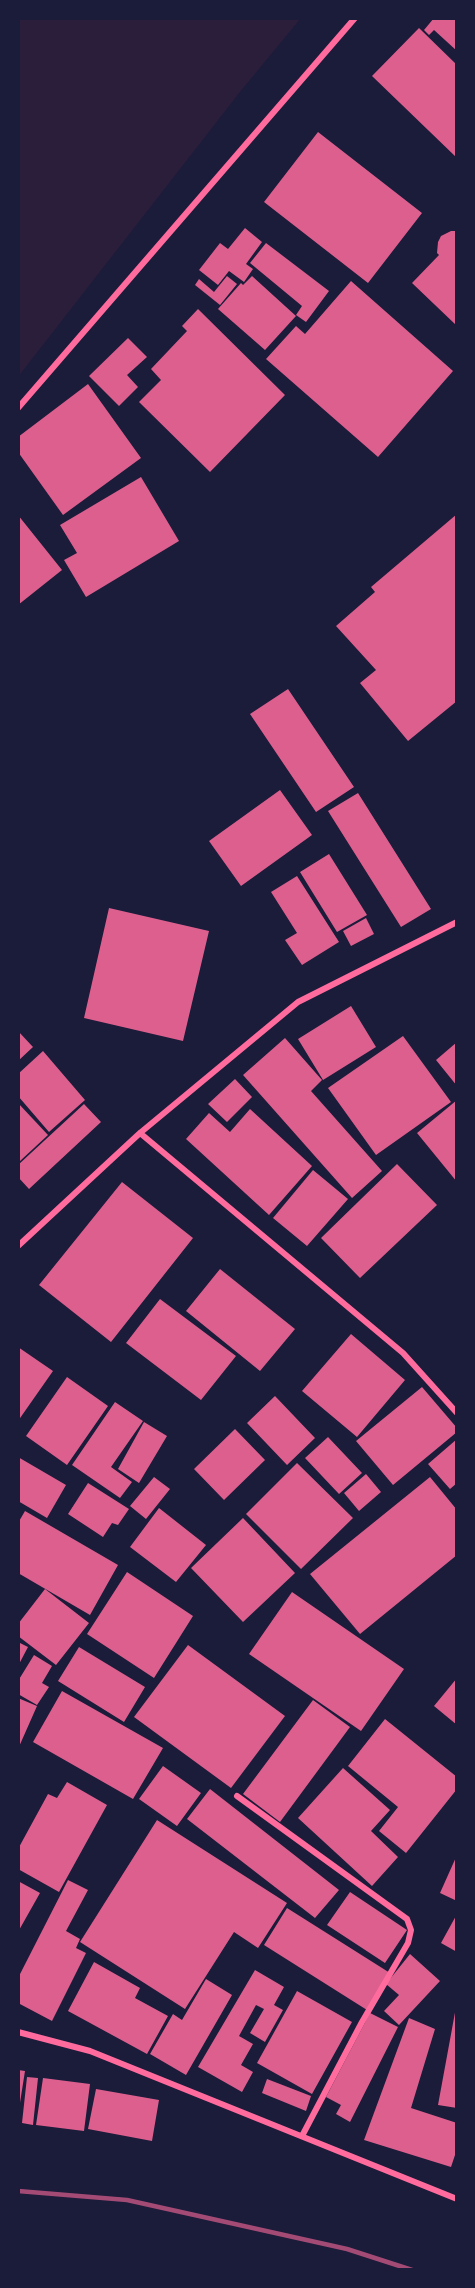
<!DOCTYPE html>
<html>
<head>
<meta charset="utf-8">
<style>
	body { margin:0 }
	#map { position:relative; width:475px; height:2288px; overflow:hidden; background:#1b1b3a; font-family:"Asap Condensed",sans-serif }
	canvas { display:block }
	.frame { position:absolute; inset:0; border:20px solid #1b1b3a; pointer-events:none }
</style>
</head>
<body>
<div id="map">
<canvas width="475" height="2288"></canvas>
<div class="frame"></div>
</div>
<script>
const ctx = document.querySelector('canvas').getContext('2d');
ctx.lineJoin = 'round';
function fillPath(path, color) { ctx.fillStyle = color; ctx.fill(path, 'evenodd'); }
const toPath = rows => new Path2D(rows.map(r => 'M' + r).join(''));
function stroke(path, color, width, dash) { ctx.strokeStyle = color; ctx.lineWidth = width; ctx.lineCap = dash ? 'butt' : 'round'; ctx.setLineDash(dash || []); ctx.stroke(path); }
const green = toPath([
	[18,18,301,18,240,92,18,377]
]);
const building = toPath([
	[434,18,457,18,457,51,434,30,429,35,424,30],
	[419,28,457,65,457,158,372,76],
	[318,132,422,213,368,283,264,202],
	[245,228,262,242,246,264,253,269,244,282,229,271,218,285,199,270,220,243,228,249],
	[451,231,457,231,457,326,412,283,439,255,437,253,438,242,441,236],
	[266,243,329,291,306,322,296,315,302,306,250,263],
	[227,276,237,284,220,305,195,285,199,279,214,292],
	[252,276,296,316,265,350,218,309,241,283,243,285],
	[351,281,453,371,378,457,266,359,296,326,305,334],
	[198,309,285,395,210,472,139,402,161,380,151,369,187,331,182,326],
	[128,338,147,357,127,375,138,387,119,406,89,376],
	[88,384,141,458,63,515,18,452,18,437],
	[141,477,179,541,86,597,64,560,77,553,60,525],
	[457,514,457,701,408,741,360,683,376,670,336,626,375,592,371,587],
	[18,515,62,570,18,605],
	[288,689,354,787,316,812,250,714],
	[280,790,312,835,241,886,209,841],
	[358,793,431,909,401,927,328,811],
	[329,854,367,915,337,932,300,872],
	[297,876,339,942,302,965,285,940,297,933,271,892],
	[109,908,209,931,183,1041,84,1018],
	[366,918,374,934,351,946,343,931],
	[351,1006,376,1047,323,1080,298,1039],
	[18,1031,33,1047,18,1061],
	[403,1036,451,1102,376,1155,328,1088],
	[285,1038,322,1080,311,1091,382,1171,352,1198,243,1075],
	[457,1042,457,1086,436,1060],
	[43,1051,85,1100,49,1132,18,1096,18,1074],
	[235,1079,252,1097,227,1122,208,1104],
	[457,1100,457,1182,417,1133],
	[18,1103,48,1135,20,1161,18,1159],
	[84,1104,101,1122,29,1189,18,1177,18,1165],
	[250,1109,312,1166,269,1215,186,1139,209,1113,230,1132],
	[397,1164,437,1205,360,1278,321,1238],
	[313,1170,348,1199,307,1246,273,1218],
	[122,1182,193,1238,111,1342,39,1285],
	[220,1269,295,1329,260,1371,186,1311],
	[160,1299,236,1356,201,1400,126,1343],
	[351,1334,405,1380,357,1437,302,1391],
	[18,1347,53,1371,18,1421],
	[67,1377,108,1406,67,1465,26,1436],
	[422,1387,457,1428,457,1432,393,1485,356,1441],
	[275,1396,315,1438,287,1465,247,1423],
	[115,1402,143,1421,111,1467,132,1482,120,1498,72,1465],
	[144,1422,167,1436,139,1483,118,1469],
	[235,1429,265,1460,224,1500,194,1469],
	[328,1437,362,1473,339,1494,305,1458],
	[457,1439,457,1483,450,1489,428,1464],
	[18,1457,66,1485,47,1518,18,1501],
	[297,1463,353,1518,301,1569,246,1514],
	[366,1474,381,1492,359,1511,344,1493],
	[154,1477,170,1489,146,1519,130,1506],
	[430,1477,457,1510,457,1555,360,1634,310,1574],
	[88,1483,129,1509,118,1525,112,1523,103,1537,68,1514],
	[159,1508,206,1545,176,1582,130,1547],
	[25,1511,118,1565,90,1615,18,1573,18,1523],
	[243,1518,295,1573,243,1622,191,1568],
	[127,1572,193,1616,154,1678,87,1634],
	[45,1589,89,1623,56,1665,18,1636,18,1624],
	[292,1592,404,1669,361,1731,249,1654],
	[18,1642,28,1647,18,1666],
	[188,1645,285,1716,231,1788,134,1717],
	[79,1647,145,1687,124,1722,58,1681],
	[34,1655,52,1666,42,1683,49,1687,37,1705,18,1694,18,1681],
	[457,1678,457,1725,434,1706],
	[62,1691,163,1748,133,1799,33,1742],
	[18,1698,37,1706,18,1749],
	[313,1700,350,1727,280,1822,243,1794],
	[385,1719,457,1777,457,1789,406,1853,379,1831,398,1807,348,1766],
	[163,1766,201,1793,177,1826,139,1799],
	[343,1768,390,1810,371,1831,398,1857,372,1886,298,1818],
	[67,1782,107,1805,59,1892,18,1869,18,1849,48,1794,57,1798],
	[210,1789,339,1890,315,1918,187,1819],
	[157,1820,287,1903,258,1948,234,1932,185,2009,80,1942],
	[457,1855,457,1901,440,1893],
	[68,1880,88,1890,66,1931,80,1939,76,1948,86,1953,52,2021,18,2003,18,1978],
	[18,1881,40,1893,18,1932],
	[350,1892,407,1930,385,1963,327,1925],
	[287,1908,390,1973,367,2010,264,1945],
	[457,1914,457,1952,441,1943],
	[410,1954,440,1981,399,2025,384,2011,399,1995,386,1984],
	[94,1962,140,1988,135,1998,168,2016,147,2054,68,2011],
	[255,1970,284,1987,274,2005,283,2010,265,2042,250,2033,264,2009,256,2005,239,2036,253,2044,241,2065,253,2072,242,2092,198,2067],
	[206,1979,232,1995,186,2075,150,2054,173,2014,182,2020],
	[297,1991,352,2022,312,2094,257,2063],
	[456,2007,457,2007,457,2108,438,2105],
	[370,2013,398,2027,350,2122,336,2114,341,2105,326,2097],
	[409,2018,435,2029,411,2108,457,2123,457,2149,451,2167,364,2140],
	[18,2070,25,2071,19,2109,18,2109],
	[27,2077,38,2078,33,2125,22,2123],
	[43,2078,90,2084,84,2131,36,2125],
	[267,2079,311,2096,306,2111,262,2093],
	[96,2089,159,2100,152,2141,88,2129]
]);
const minor = toPath([
	[18,408,355,18],
	[140,1133,403,1353,457,1413],
	[18,1246,140,1133,298,1002,457,922],
	[237,1796,407,1919,411,1930,408,1943,362,2022,302,2136],
	[18,2032,90,2051,457,2199]
]);
const rail = toPath([
	[18,2191,127,2200,347,2249,412,2270]
]);
fillPath(green, '#2a1e3b');
fillPath(building, '#dd5f8e');
stroke(minor, '#ff6b9d', 6);
stroke(rail, '#a44b75', 4.5);
</script>
</body>
</html>
